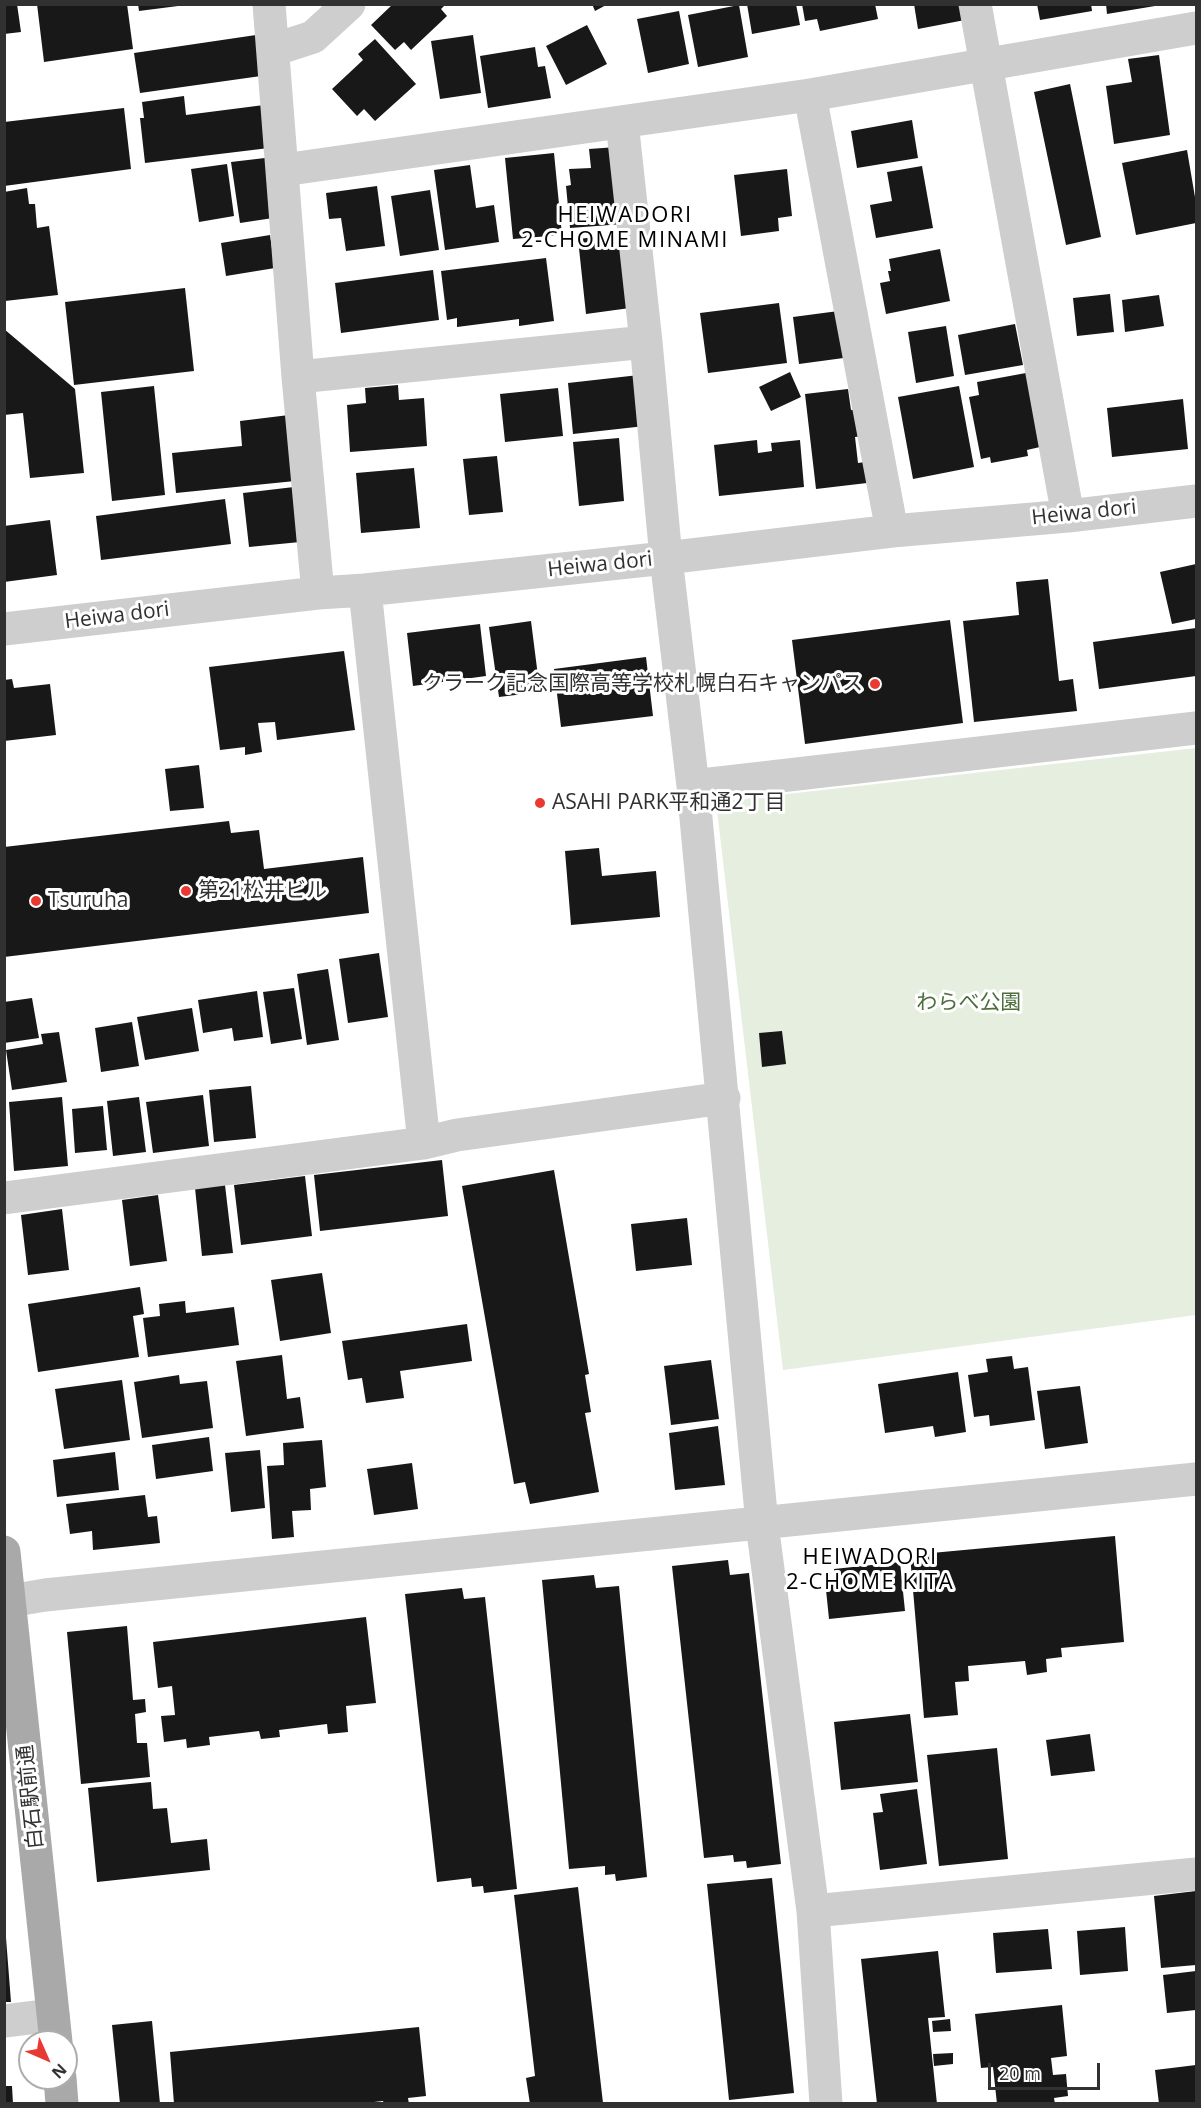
<!DOCTYPE html>
<html>
<head>
<meta charset="utf-8">
<style>
	body { margin:0 }
	#map { position:relative; width:1201px; height:2108px; overflow:hidden; background:#fff; font-family:"Open Sans",sans-serif }
	canvas { display:block }
	.frame { position:absolute; inset:0; border:6px solid #313131; pointer-events:none }
	.north { position:absolute; left:18px; top:2030px; width:60px; height:60px; box-sizing:border-box; background:#fff; border:2px solid #adadad; border-radius:50%; rotate:135deg; font-size:16px; font-weight:700; line-height:24px; text-align:center; color:#313131 }
	.north::after { content:''; display:block; margin:auto; width:21px; height:27px; background:#e83a32; clip-path:polygon(50% 0,100% 100%,50% 72%,0 100%) }
	.scale { position:absolute; left:988px; top:2063px; width:112px; height:27px; box-sizing:border-box; border:3px solid #313131; border-top:0; padding-left:8px; font-size:18px; line-height:21px; white-space:nowrap; color:#313131; -webkit-text-stroke:4px #fff; paint-order:stroke }
</style>
</head>
<body>
<div id="map">
<canvas width="1201" height="2108"></canvas>
<div class="frame"></div>
<div class="north">N</div>
<div class="scale">20 m</div>
</div>
<script>
const ctx = document.querySelector('canvas').getContext('2d');
ctx.lineJoin = 'round';
function fillPath(path, color) { ctx.fillStyle = color; ctx.fill(path, 'evenodd'); }
const toPath = rows => new Path2D(rows.map(r => 'M' + r).join(''));
function stroke(path, color, width, dash) { ctx.strokeStyle = color; ctx.lineWidth = width; ctx.lineCap = dash ? 'butt' : 'round'; ctx.setLineDash(dash || []); ctx.stroke(path); }
function write(font, color, halo, rows, align = 'center') {
  ctx.font = font + ' "Open Sans","Noto Sans JP",sans-serif'; ctx.lineWidth = 6; ctx.setLineDash([]); ctx.textBaseline = 'middle'; ctx.strokeStyle = halo; ctx.fillStyle = color; for (const [text, x, y, turn = 0] of rows) {
    ctx.save(); ctx.translate(x, y); ctx.rotate((+turn || 0) * Math.PI / 180); ctx.textAlign = isNaN(turn) ? turn : align; if (halo) ctx.strokeText(text, 0, 0); ctx.fillText(text, 0, 0); ctx.restore();
  }
}
const green = toPath([
	[1196,748,1196,1315,783,1370,716,802]
]);
const building = toPath([
	[4,4,17,4,21,32,4,34],
	[37,4,127,4,133,49,44,62],
	[138,4,178,4,178,6,139,11],
	[393,4,446,4,441,9,447,16,411,50,404,42,395,50,371,25],
	[592,4,608,4,595,11],
	[747,4,796,4,800,25,752,34],
	[802,4,875,4,878,19,820,31,817,19,805,21],
	[914,4,962,4,965,20,918,29],
	[1037,4,1091,4,1092,11,1040,20],
	[1106,4,1155,4,1155,6,1107,14],
	[739,5,748,57,698,67,688,15],
	[679,11,689,64,648,73,637,19],
	[587,25,607,64,566,85,546,46],
	[256,35,261,76,140,93,134,53],
	[473,35,481,93,440,99,431,41],
	[375,39,416,84,375,121,364,109,357,116,332,89,363,60,358,54],
	[535,47,538,67,545,66,551,98,488,108,480,56],
	[1159,55,1170,135,1114,144,1106,86,1132,82,1128,59],
	[1070,84,1101,237,1066,245,1034,92],
	[184,96,186,115,264,105,269,148,145,163,140,118,144,118,142,102],
	[124,108,131,169,4,186,4,122],
	[912,120,918,158,857,168,851,131],
	[617,147,623,224,570,228,566,186,571,185,569,169,591,168,589,149],
	[1187,150,1196,203,1196,223,1136,235,1122,163],
	[554,153,562,235,513,239,505,158],
	[265,158,273,218,240,223,231,162],
	[227,164,234,216,199,222,191,169],
	[470,165,476,208,494,205,499,242,445,250,434,170],
	[922,166,933,228,876,238,870,205,892,201,887,172],
	[787,169,792,216,778,218,779,231,741,236,734,175],
	[377,186,385,246,346,251,341,218,329,219,326,193],
	[27,188,29,204,35,204,37,228,49,226,58,295,5,301,4,192],
	[430,190,439,250,400,256,391,196],
	[631,233,630,308,586,314,578,239],
	[270,235,275,268,226,276,221,243],
	[940,249,950,301,886,314,880,283,890,281,888,271,891,271,889,259],
	[546,258,554,321,519,326,519,319,457,327,457,318,447,320,441,271],
	[433,270,439,320,341,333,335,283],
	[185,288,194,371,74,385,65,302],
	[1110,294,1114,332,1077,336,1073,298],
	[1159,295,1164,326,1125,332,1122,300],
	[779,303,787,363,708,373,700,313],
	[846,310,851,357,799,364,793,317],
	[1015,324,1023,365,965,375,958,335],
	[946,326,954,376,916,383,908,332],
	[4,329,75,389,84,473,30,478,23,413,4,415],
	[790,372,801,397,771,411,759,387],
	[1026,373,1040,447,1027,450,1028,456,991,463,990,457,981,459,969,397,979,395,977,382],
	[639,375,645,426,573,434,568,383],
	[398,385,399,400,424,398,427,446,350,452,347,405,366,403,365,388],
	[154,386,165,495,112,501,101,392],
	[959,386,974,467,913,479,898,397],
	[558,388,563,436,505,442,500,394],
	[848,389,851,410,860,409,863,436,855,437,858,463,865,462,867,483,816,489,805,394],
	[1183,399,1188,449,1112,457,1107,408],
	[289,415,295,481,176,493,172,453,242,446,240,421],
	[619,438,624,501,579,506,573,442],
	[757,440,758,453,772,451,771,443,800,440,804,487,719,496,714,445],
	[497,456,503,512,469,515,463,459],
	[414,468,420,528,361,533,356,473],
	[294,487,300,542,249,547,243,493],
	[225,499,231,544,101,560,96,516],
	[50,520,57,575,4,582,4,526],
	[1196,564,1196,619,1172,624,1160,572],
	[1048,579,1059,681,1073,679,1077,711,974,722,963,621,1019,615,1016,582],
	[950,620,963,723,805,744,792,640],
	[531,621,540,692,499,697,489,627],
	[480,624,486,676,413,686,407,633],
	[1196,628,1196,676,1099,689,1093,642],
	[344,651,355,730,277,740,275,722,258,723,262,752,245,755,245,747,220,750,209,667],
	[646,657,653,716,561,727,554,669],
	[12,679,14,688,50,684,56,735,4,741,4,680],
	[199,765,204,808,170,811,165,769],
	[229,821,231,833,259,830,264,869,363,857,369,913,4,957,4,847],
	[599,848,602,876,656,871,660,917,571,925,565,851],
	[379,953,388,1017,348,1023,339,959],
	[328,969,339,1040,307,1045,297,974],
	[294,988,302,1039,271,1044,263,992],
	[257,991,263,1037,234,1041,232,1028,203,1033,198,1000],
	[32,998,39,1038,4,1043,4,1002],
	[192,1008,199,1051,145,1060,137,1017],
	[132,1022,139,1066,101,1072,95,1028],
	[782,1031,786,1064,762,1067,759,1033],
	[59,1032,67,1082,12,1090,6,1050,43,1044,41,1034],
	[251,1086,256,1138,214,1142,209,1090],
	[203,1095,209,1146,153,1153,146,1102],
	[62,1097,68,1166,14,1171,9,1102],
	[139,1097,146,1152,113,1156,107,1101],
	[103,1106,107,1150,75,1153,72,1109],
	[442,1160,448,1216,320,1231,314,1175],
	[554,1170,589,1374,585,1375,591,1412,585,1413,599,1492,530,1504,525,1482,514,1484,462,1186],
	[305,1176,312,1236,241,1245,234,1185],
	[225,1185,233,1253,202,1256,195,1188],
	[158,1195,167,1261,130,1266,122,1200],
	[62,1209,69,1270,28,1275,21,1215],
	[687,1218,692,1265,636,1271,631,1224],
	[322,1273,331,1333,280,1341,271,1280],
	[140,1287,144,1314,133,1316,139,1357,38,1372,28,1304],
	[185,1301,186,1313,234,1307,239,1345,148,1357,143,1318,160,1316,159,1304],
	[467,1324,472,1361,400,1371,404,1398,366,1403,362,1378,348,1380,342,1341],
	[282,1355,287,1399,300,1397,304,1428,246,1436,236,1361],
	[1012,1356,1014,1369,1028,1367,1035,1420,990,1426,989,1415,974,1417,968,1375,988,1372,986,1359],
	[711,1360,719,1419,671,1425,664,1366],
	[958,1372,966,1432,935,1437,933,1426,885,1433,878,1384],
	[179,1375,180,1384,207,1381,213,1428,142,1438,134,1382],
	[122,1380,130,1440,64,1449,55,1389],
	[1080,1386,1088,1443,1045,1449,1037,1391],
	[718,1426,725,1485,675,1490,669,1433],
	[209,1437,213,1471,156,1479,152,1445],
	[322,1440,326,1487,310,1489,311,1510,292,1511,294,1537,272,1539,267,1466,284,1465,283,1443],
	[260,1450,265,1508,231,1512,225,1453],
	[115,1452,119,1490,57,1497,53,1460],
	[412,1463,418,1509,374,1515,367,1469],
	[145,1495,148,1517,157,1516,160,1543,93,1550,92,1531,70,1534,66,1504],
	[1115,1536,1124,1642,1061,1648,1062,1657,1046,1659,1047,1672,1027,1675,1025,1661,968,1666,969,1681,955,1682,958,1715,924,1718,910,1555],
	[728,1560,730,1575,749,1573,781,1864,747,1868,746,1861,734,1862,733,1855,704,1858,672,1566],
	[900,1562,905,1611,829,1619,825,1580,835,1578,834,1569],
	[594,1575,596,1588,619,1586,647,1877,616,1881,615,1874,605,1875,605,1866,569,1869,542,1580],
	[462,1588,464,1599,485,1597,517,1889,484,1893,483,1886,472,1887,471,1878,437,1882,405,1594],
	[366,1617,376,1703,346,1706,348,1732,328,1734,327,1724,279,1730,280,1737,261,1739,259,1731,209,1737,210,1745,187,1748,186,1739,164,1742,161,1716,175,1715,172,1686,158,1688,153,1642],
	[127,1626,133,1700,145,1699,146,1712,135,1714,137,1743,147,1743,150,1777,81,1784,67,1632],
	[910,1714,918,1782,841,1790,834,1722],
	[1090,1734,1095,1771,1051,1776,1046,1740],
	[997,1748,1008,1859,939,1866,927,1755],
	[151,1782,153,1809,167,1808,171,1843,207,1839,210,1870,97,1882,88,1788],
	[917,1789,927,1864,880,1870,873,1813,883,1812,880,1794],
	[772,1878,794,2093,729,2100,707,1884],
	[578,1887,603,2103,530,2104,526,2078,535,2076,514,1895],
	[1196,1891,1196,1965,1161,1968,1154,1896],
	[1125,1927,1128,1971,1080,1975,1077,1931],
	[1048,1929,1052,1969,996,1973,993,1933],
	[4,1938,6,1938,11,2002,4,2002],
	[938,1951,945,2017,928,2018,937,2104,877,2104,861,1959],
	[1196,1971,1196,2010,1167,2013,1163,1975],
	[1062,2005,1067,2056,1051,2058,1053,2075,1066,2074,1068,2096,1054,2098,1055,2104,997,2104,993,2067,981,2068,975,2014],
	[950,2019,951,2031,933,2032,932,2021],
	[152,2021,160,2104,120,2104,112,2025],
	[419,2027,426,2096,408,2098,409,2104,384,2104,383,2101,356,2104,174,2104,170,2052],
	[953,2053,953,2064,934,2066,933,2054],
	[1196,2065,1196,2104,1159,2104,1155,2070],
	[4,2086,12,2086,13,2104,4,2104]
]);
const minor = toPath([
	[269,4,298,377,318,593],
	[975,4,1068,516],
	[273,50,313,37,349,4],
	[810,95,892,531],
	[622,122,646,342,666,558,693,786,762,1524,813,1911,826,2104],
	[283,170,810,95,1196,28],
	[298,377,646,342],
	[365,590,424,1143],
	[4,629,318,593,365,590,666,558,892,531,1068,516,1196,501],
	[693,786,1196,728],
	[4,1198,424,1143,457,1135,724,1098],
	[4,1602,45,1595,1196,1479],
	[813,1911,1196,1874],
	[4,2021,53,2015]
]);
const major = toPath([
	[4,1552,56,2042],
	[60,2078,62,2104]
]);
const markers = [
	[875,684,6,"#e83a32"],
	[540,803,6,"#e83a32"],
	[186,891,6,"#e83a32"],
	[36,901,6,"#e83a32"]
];
const streetNames = [
	["Heiwa dori",1084,513,-6],
	["Heiwa dori",600,565,-6],
	["Heiwa dori",117,616,-7],
	["白石駅前通",31,1797,-96]
];
const poiNames = [
	["クラーク記念国際高等学校札幌白石キャンパス",863,684,"right"],
	["ASAHI PARK平和通2丁目",552,803],
	["第21松井ビル",198,891],
	["Tsuruha",48,901]
];
const parkNames = [
	["わらべ公園",969,1003]
];
const neighbourhoodNames = [
	["HEIWADORI",625,216],
	["2-CHOME MINAMI",625,241],
	["HEIWADORI",870,1558],
	["2-CHOME KITA",870,1583]
];
fillPath(green, '#e5eedf');
fillPath(building, '#181818');
stroke(minor, '#cecece', 33);
stroke(major, '#a9a9a9', 33);
for (const [x, y, r, color] of markers) { const dot = new Path2D(); dot.arc(x, y, r, 0, 2 * Math.PI); ctx.fillStyle = color; ctx.fill(dot); stroke(dot, '#fff', 2); }
write('21px', '#313131', '#fff', streetNames);
write('21px', '#313131', '#fff', poiNames, 'left');
write('21px', '#4e6e3d', '#fff', parkNames);
ctx.letterSpacing = '1.5px';
write('22px', '#000', '#fff', neighbourhoodNames);
ctx.letterSpacing = '0px';
</script>
</body>
</html>
